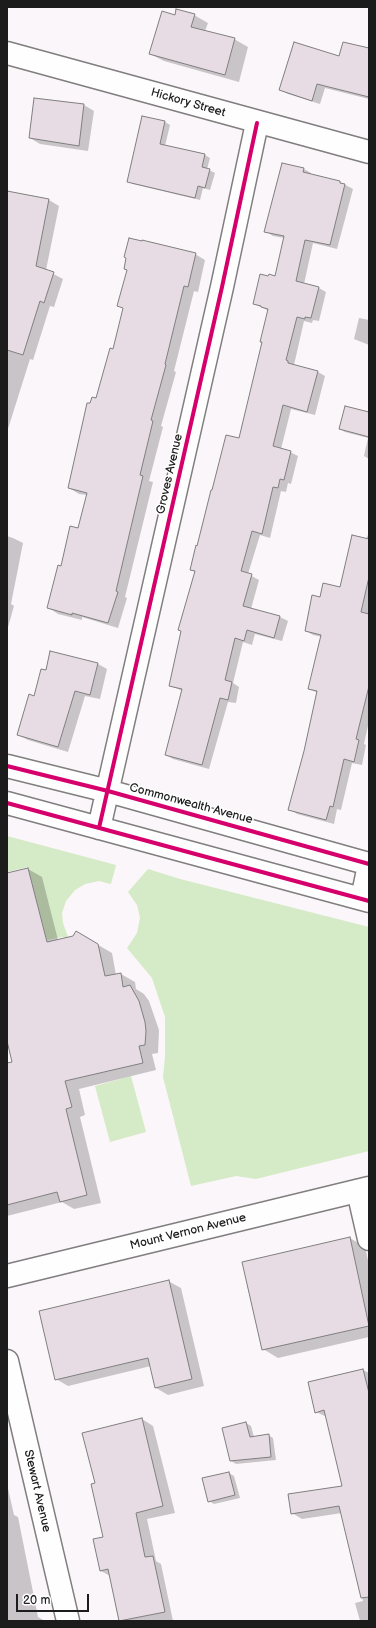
<!DOCTYPE html>
<html>
<head>
<meta charset="utf-8">
<style>
	body { margin:0 }
	#map { position:relative; width:376px; height:1628px; overflow:hidden; background:#fbf6f9; font-family:"Balsamiq Sans",sans-serif }
	canvas { display:block }
	.frame { position:absolute; inset:0; border:8px solid #1c1c1c; pointer-events:none }
	.scale { position:absolute; left:16px; top:1594px; width:73px; height:18px; box-sizing:border-box; border:2px solid #1c1c1c; border-top:0; padding-left:5px; font-size:12px; line-height:14px; white-space:nowrap; color:#1c1c1c; -webkit-text-stroke:3px #fff; paint-order:stroke }
</style>
</head>
<body>
<div id="map">
<canvas width="376" height="1628"></canvas>
<div class="frame"></div>
<div class="scale">20 m</div>
</div>
<script>
const ctx = document.querySelector('canvas').getContext('2d');
ctx.lineJoin = 'round';
function fillPath(path, color) { ctx.fillStyle = color; ctx.fill(path, 'evenodd'); }
const toPath = rows => new Path2D(rows.map(r => 'M' + r).join(''));
function stroke(path, color, width, dash) { ctx.strokeStyle = color; ctx.lineWidth = width; ctx.lineCap = dash ? 'butt' : 'round'; ctx.setLineDash(dash || []); ctx.stroke(path); }
function write(font, color, halo, rows, align = 'center') {
  ctx.font = font + ' "Balsamiq Sans",sans-serif'; ctx.lineWidth = 3; ctx.setLineDash([]); ctx.textBaseline = 'middle'; ctx.strokeStyle = halo; ctx.fillStyle = color; for (const [text, x, y, turn = 0] of rows) {
    ctx.save(); ctx.translate(x, y); ctx.rotate((+turn || 0) * Math.PI / 180); ctx.textAlign = isNaN(turn) ? turn : align; if (halo) ctx.strokeText(text, 0, 0); ctx.fillText(text, 0, 0); ctx.restore();
  }
}
const green = toPath([
	[7,836,116,865,111,884,99,881,85,884,75,890,66,901,62,913,63,923,68,937,67,938,62,937,47,940,28,867,7,872],
	[148,869,180,879,369,927,369,1151,256,1179,236,1176,191,1186,163,1077,165,1057,165,1017,152,978,127,948,137,933,140,918,137,905,128,892],
	[131,1076,146,1132,110,1142,95,1086]
]);
const shadow = toPath([
	[194,15,208,23,205,31,234,39,248,47,239,82,164,61,150,54,176,16],
	[369,49,369,99,325,88,320,104,288,94,280,90,340,58],
	[84,105,94,111,88,151,40,144,30,138],
	[165,122,170,125,165,146,205,155,210,158,207,169,215,173,210,190,203,188,200,200,133,184,128,181],
	[304,169,311,173,311,175,340,182,353,189,337,249,313,243,304,284,319,288,326,292,319,321,313,320,312,323,304,321,294,365,318,372,325,376,315,415,291,409,281,449,290,452,298,456,291,484,288,483,286,492,281,491,270,538,260,535,248,574,259,580,251,609,280,617,288,621,282,641,255,634,252,645,243,642,233,683,239,687,236,703,228,702,209,769,173,759,166,755,183,691,170,686,195,572,191,569,198,547,240,439,263,342,269,311,254,304,275,277,284,238,273,236,265,231],
	[7,192,49,200,59,206,46,270,63,279,54,307,50,306,33,360,30,359,7,432],
	[195,254,205,260,198,292,194,291,174,371,176,372,161,426,163,427,149,481,153,482,125,597,127,598,118,628,82,617,82,620,58,614,49,608,61,567,78,529,87,495,79,494,69,488,91,404,97,399,114,350],
	[359,318,369,320,369,345,354,339],
	[369,414,369,459,364,456,368,438,345,432,340,429],
	[369,533,369,721,364,744,366,745,362,765,352,763,341,810,337,809,334,824,297,814,289,809,305,752,318,693,309,689,322,637,313,635,306,631,321,598,341,588],
	[7,536,13,538,23,543,11,604,14,606,7,631],
	[98,664,107,669,100,699,85,696,68,752,28,740,18,735,46,671],
	[28,869,42,877,58,940,73,937,76,932,112,953,116,975,121,974,135,982,136,989,144,994,149,1001,159,1030,158,1053,152,1054,156,1070,79,1089,85,1115,80,1117,101,1203,74,1209,62,1202,7,1216,7,1064,13,1062,7,1037,7,874],
	[350,1238,365,1247,369,1265,369,1337,278,1358,263,1349],
	[168,1281,181,1288,204,1386,168,1395,156,1388,151,1366,68,1386,56,1379],
	[363,1370,369,1373,369,1621,360,1621,355,1603,363,1601,342,1513,302,1519,292,1513,343,1486,327,1417,316,1412],
	[142,1419,153,1426,175,1513,147,1519,156,1561,161,1564,173,1621,120,1621,110,1576,101,1571,104,1538,96,1484],
	[246,1423,251,1426,254,1437,268,1435,273,1438,276,1460,236,1464,231,1461],
	[229,1473,234,1476,240,1498,214,1504,209,1501,203,1479],
	[7,1484,14,1515,18,1517,38,1617,45,1621,7,1621]
]);
const building = toPath([
	[176,9,195,14,191,27,235,38,225,75,149,54,162,11,175,15,176,9],
	[294,42,339,56,343,42,369,48,369,97,317,84,312,101,279,90,294,42],
	[34,98,84,104,79,146,29,138,34,98],
	[142,116,165,121,160,144,205,154,202,167,210,169,205,188,198,186,195,198,127,182,142,116],
	[282,163,304,168,303,172,340,181,340,183,345,184,330,245,305,240,296,281,319,287,311,318,305,317,305,319,297,317,286,360,288,361,288,363,318,371,307,412,283,405,273,446,291,451,284,480,280,479,278,488,273,487,262,534,252,531,241,571,252,574,243,606,280,616,274,638,247,630,244,641,235,638,225,680,232,682,228,700,220,698,202,765,165,755,182,689,169,686,181,631,178,630,195,571,190,570,196,545,197,546,211,490,212,490,226,435,239,438,262,342,260,342,268,309,261,307,261,306,253,304,260,274,268,276,269,274,275,276,284,236,264,232,282,163],
	[7,191,49,199,36,266,54,272,44,303,40,301,23,355,7,350,7,191],
	[129,238,142,241,142,240,196,253,188,287,184,286,165,364,166,365,151,420,153,421,140,475,143,476,116,591,118,592,108,623,72,613,72,615,47,608,58,565,61,566,70,526,78,528,87,493,68,488,87,403,90,403,92,397,96,398,110,348,113,349,123,308,117,306,127,270,124,269,126,258,124,257,129,238],
	[345,406,369,412,369,437,339,429,345,406],
	[352,535,369,539,369,577,361,612,369,614,369,686,356,739,359,740,354,762,344,759,333,807,330,806,326,820,288,810,304,751,317,691,308,689,321,635,305,631,312,595,320,597,323,583,340,587,352,535],
	[50,651,98,663,90,695,75,691,58,747,17,735,29,694,34,696,41,669,46,670,50,651],
	[28,868,47,942,73,936,76,931,98,944,105,976,121,973,123,987,130,985,139,1001,145,1022,146,1031,145,1045,139,1046,143,1063,65,1081,72,1107,66,1109,87,1195,60,1202,57,1192,7,1205,7,1063,12,1062,7,1041,7,873,28,868],
	[350,1237,369,1326,262,1350,242,1262,350,1237],
	[169,1280,192,1379,155,1388,148,1358,55,1380,39,1311,169,1280],
	[363,1369,369,1393,369,1597,361,1598,339,1506,291,1514,288,1494,342,1486,324,1410,315,1413,308,1382,363,1369],
	[142,1418,163,1506,136,1513,145,1557,153,1556,165,1612,119,1621,108,1569,100,1571,93,1539,103,1537,91,1484,95,1483,82,1433,142,1418],
	[246,1422,250,1437,269,1434,271,1457,230,1461,222,1428,246,1422],
	[229,1472,235,1495,208,1502,202,1478,229,1472]
]);
const minor = toPath([
	[7,53,369,152],
	[7,766,108,791,369,864],
	[7,803,369,901],
	[99,828,222,287,257,123],
	[362,899,369,865],
	[358,1191,369,1239],
	[7,1361,68,1621]
]);
const major = toPath([
	[7,1276,369,1188]
]);
const cycleway = toPath([
	[7,766,108,791,369,864],
	[7,803,369,901],
	[99,828,222,287,257,123]
]);
const streetNames = [
	["Hickory Street",188,103,16],
	["Groves Avenue",170,474,-77],
	["Commonwealth Avenue",191,804,15],
	["Mount Vernon Avenue",188,1232,-14],
	["Stewart Avenue",37,1491,77]
];
fillPath(green, '#d5eac6');
fillPath(shadow, '#0003');
fillPath(building, '#e7dce4');
stroke(building, '#807e7f', 1);
stroke(minor, '#807e7f', 25);
stroke(major, '#807e7f', 25);
stroke(minor, '#fefefe', 22);
stroke(major, '#fefefe', 22);
stroke(cycleway, '#d6006c', 4);
write('12px', '#1c1c1c', '#fff', streetNames);
</script>
</body>
</html>
